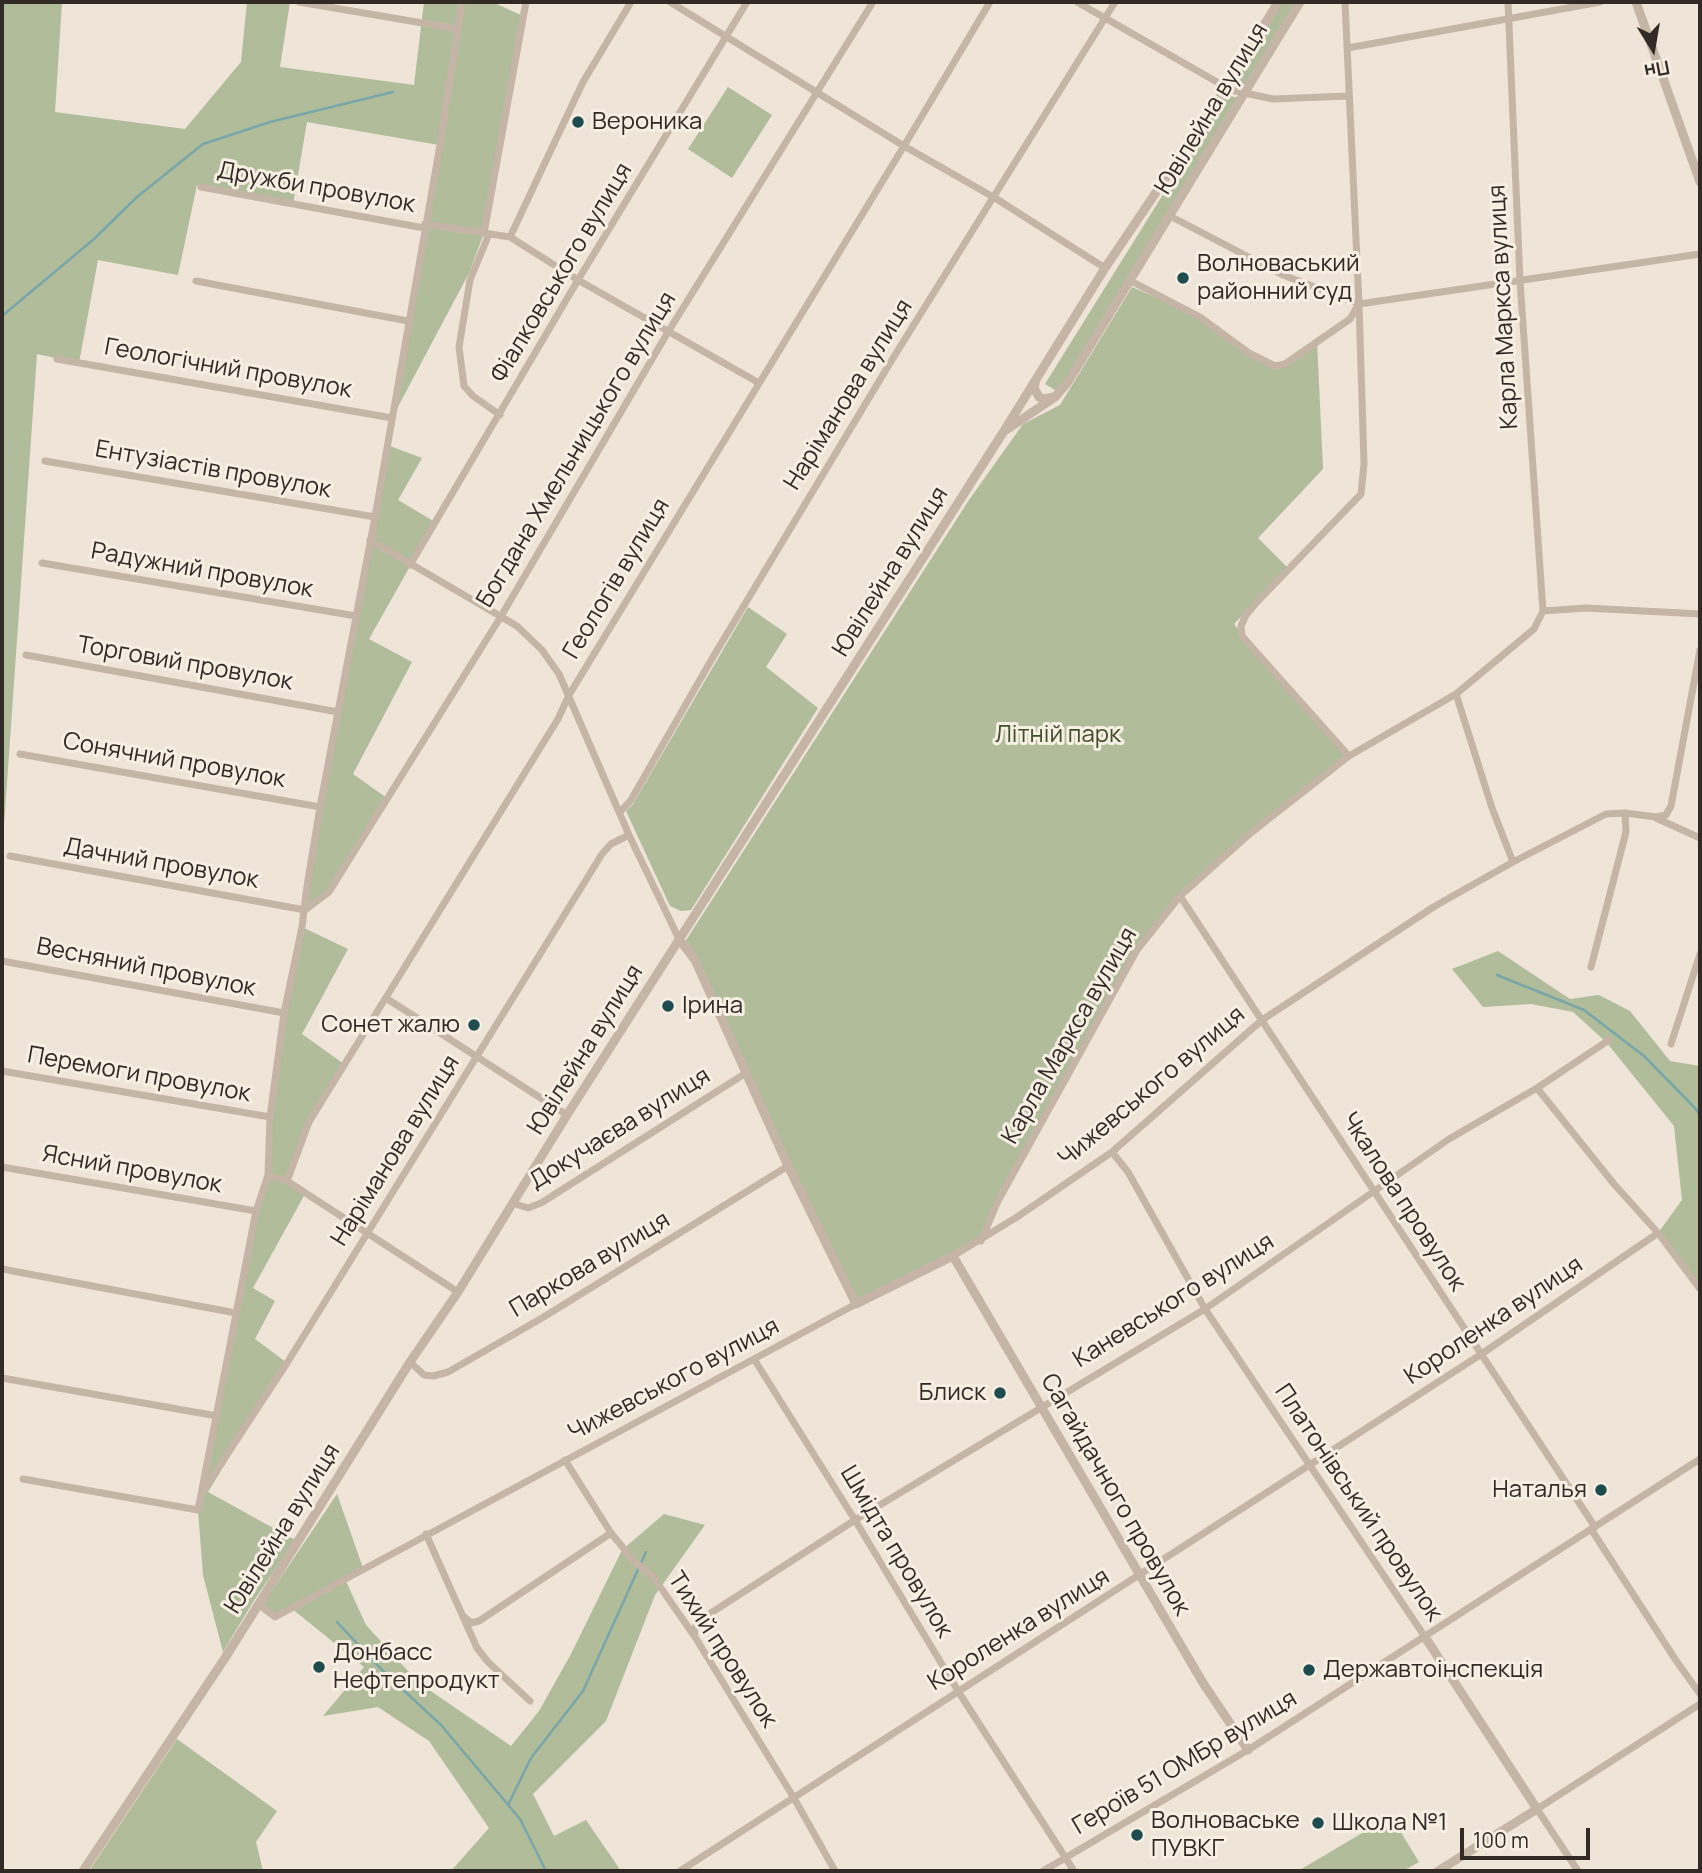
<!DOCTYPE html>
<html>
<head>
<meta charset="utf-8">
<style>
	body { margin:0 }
	#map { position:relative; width:1702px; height:1873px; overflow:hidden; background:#eee4d8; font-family:Manrope,sans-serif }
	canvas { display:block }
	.frame { position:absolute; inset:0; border:4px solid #322a26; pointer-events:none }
	.north { position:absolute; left:1618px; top:14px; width:70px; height:70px; -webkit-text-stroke:5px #f7efe4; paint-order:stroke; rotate:169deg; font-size:19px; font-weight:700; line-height:28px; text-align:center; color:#322a26 }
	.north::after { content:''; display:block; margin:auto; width:24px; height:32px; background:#322a26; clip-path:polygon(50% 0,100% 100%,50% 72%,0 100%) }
	.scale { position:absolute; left:1460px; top:1828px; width:130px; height:32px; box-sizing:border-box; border:4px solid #322a26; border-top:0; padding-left:9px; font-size:21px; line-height:24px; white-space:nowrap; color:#322a26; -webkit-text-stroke:5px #f7efe4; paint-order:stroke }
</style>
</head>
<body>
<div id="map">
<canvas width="1702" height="1873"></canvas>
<div class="frame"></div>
<div class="north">Пн</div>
<div class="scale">100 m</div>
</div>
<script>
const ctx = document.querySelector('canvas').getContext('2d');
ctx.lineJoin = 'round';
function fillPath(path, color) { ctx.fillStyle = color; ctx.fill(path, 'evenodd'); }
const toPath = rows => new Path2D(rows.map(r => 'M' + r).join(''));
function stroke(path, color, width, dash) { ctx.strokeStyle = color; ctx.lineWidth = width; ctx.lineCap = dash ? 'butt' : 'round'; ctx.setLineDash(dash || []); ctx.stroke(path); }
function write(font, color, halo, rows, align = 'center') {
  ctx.font = font + ' Manrope,sans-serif'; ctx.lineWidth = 6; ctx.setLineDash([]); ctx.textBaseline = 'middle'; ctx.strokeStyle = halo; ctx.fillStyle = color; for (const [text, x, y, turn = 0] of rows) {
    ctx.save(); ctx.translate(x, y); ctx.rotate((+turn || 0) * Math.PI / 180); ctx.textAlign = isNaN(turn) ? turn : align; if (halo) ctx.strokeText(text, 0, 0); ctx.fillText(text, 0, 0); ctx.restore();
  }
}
const green = toPath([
	[2,2,62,2,55,112,185,129,241,62,247,2,290,2,280,67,414,85,424,2,498,2,497,4,523,16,484,233,469,273,392,418,439,145,307,122,293,204,197,185,178,275,98,260,79,363,37,354,2,854],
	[1282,2,1298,2,1247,85,1233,82],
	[728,87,772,115,732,178,688,149],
	[1225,95,1240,98,1060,393,1045,384],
	[1132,287,1200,317,1264,362,1285,364,1317,341,1323,469,1258,538,1289,569,1234,624,1349,756,1180,896,1137,950,998,1201,981,1241,856,1304,731,1038,683,945,969,500,1023,424,1060,405],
	[387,445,422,458,398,500,435,522,369,639,412,662,353,774,387,798,329,892,305,910],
	[748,607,787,634,766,667,818,708,691,910,681,911,670,906,626,811,633,804],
	[302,927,348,949,302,1034,344,1064,309,1122,288,1181,305,1194,253,1288,275,1301,255,1339,287,1363,208,1492,295,1540,253,1602,223,1652,203,1575,198,1510,256,1211,268,1176,270,1117,284,1013],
	[1498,951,1570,999,1599,995,1630,1011,1670,1061,1700,1066,1700,1289,1658,1233,1682,1200,1674,1126,1607,1043,1573,1012,1531,1004,1483,1007,1452,969],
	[337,1494,363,1568,345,1579,366,1625,419,1683,511,1746,539,1711,571,1654,622,1550,664,1514,705,1525,655,1595,606,1721,533,1794,554,1836,586,1820,621,1871,451,1871,489,1828,429,1741,378,1707,323,1716,364,1667,291,1608,275,1617,261,1607],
	[177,1739,277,1811,256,1842,263,1871,89,1871],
	[1391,1816,1419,1862,1403,1871,1298,1871]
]);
const stream = toPath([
	[2,316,94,239,137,197,203,144,270,122,393,92],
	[1497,975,1584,1010,1644,1056,1695,1108,1700,1115],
	[337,1622,382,1670,441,1725,520,1819,546,1871],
	[508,1805,531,1758,583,1691,646,1552]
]);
const minor = toPath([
	[299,2,458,29],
	[670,2,904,146,995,198,1105,268],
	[1077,2,1231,90,1273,99,1349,96],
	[1345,2,1359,304,1364,464,1361,494,1257,602,1246,615,1241,626,1242,636,1349,756],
	[1348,48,1600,2],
	[201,187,424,228],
	[1170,216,1283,275,1359,304,1700,254],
	[425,224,510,237,578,280,759,383],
	[484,233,526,2],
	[489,234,470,280,459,347,464,386,473,396,500,415],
	[510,237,583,82,631,2],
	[1129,280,1200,317,1249,353,1275,366,1285,364,1350,319,1358,305],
	[196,281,408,321],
	[57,359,392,418],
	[45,461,375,517],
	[370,540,517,626,542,650,559,674,629,835,679,939],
	[42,563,356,616],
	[410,565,578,280,747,2],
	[1543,611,1586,608,1700,614],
	[26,655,338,712],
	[1456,694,1492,808,1513,862],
	[20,754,320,807],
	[620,812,631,800,713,657,890,363,1115,2],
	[1656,818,1700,838],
	[10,856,305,910,329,892,500,618,668,332,873,2],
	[1180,896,1595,1527],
	[2,961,284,1013],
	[1591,967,1626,832,1625,813],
	[386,998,567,1115],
	[1671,1044,1700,954],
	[2,1071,270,1117],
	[1537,1088,1614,1184,1658,1233,1700,1289],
	[1112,1152,1128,1172,1205,1309,1425,1637],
	[2,1167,256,1211],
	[268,1175,287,1181,458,1292],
	[287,1181,309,1122,558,719,569,695,904,146,990,2],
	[512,1203,528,1208,541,1203,746,1073],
	[981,1241,998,1201,1137,950,1180,896,1252,832,1349,756,1456,694,1534,629,1543,611,1520,281,1508,2],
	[953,1256,1017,1217,1112,1152,1262,1020,1435,906,1513,862,1606,814,1625,813,1656,817,1666,815,1671,806,1700,650],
	[2,1269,236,1313],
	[754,1359,855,1520,958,1691,1074,1871],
	[410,1362,424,1375,433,1376,448,1372,542,1318,788,1166],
	[2,1378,217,1416],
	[565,1460,611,1533,634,1561,654,1578,695,1637,794,1798,835,1871],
	[23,1479,198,1510,256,1211,268,1175,270,1117,284,1013,302,927,307,886,320,807,375,517,440,145,462,2],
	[203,1491,287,1363,602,854,611,844,629,835],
	[1591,1529,1675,1659,1700,1694],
	[426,1534,477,1648,488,1662,530,1701],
	[258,1604,275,1617,856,1304],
	[463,1616,471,1623,479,1621,611,1533],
	[695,1637,694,1629,700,1620,855,1520,1205,1309,1449,1139,1537,1088,1609,1040],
	[680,1871,1480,1355,1658,1233],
	[1043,1871,1248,1750,1700,1459],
	[1578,1871,1537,1809,1700,1704]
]);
const tertiary = toPath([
	[1636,2,1700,182],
	[1036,379,1034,388,1039,397,1044,399,1054,397],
	[1006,430,1055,397,1068,382,1300,2],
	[679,939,695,960,788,1166,856,1304,953,1256,1203,1683,1248,1750],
	[1425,1637,1537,1809,1438,1871],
	[83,1871,225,1658,410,1362,458,1292,567,1115,1004,431,1105,268,1227,87,1278,2]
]);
const markers = [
	[578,122,7,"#1f4c4f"],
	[1183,278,7,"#1f4c4f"],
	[668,1006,7,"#1f4c4f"],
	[474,1025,7,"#1f4c4f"],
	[1000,1393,7,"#1f4c4f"],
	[1601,1490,7,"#1f4c4f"],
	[319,1667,7,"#1f4c4f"],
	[1309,1670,7,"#1f4c4f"],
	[1318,1823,7,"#1f4c4f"],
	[1137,1835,7,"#1f4c4f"]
];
const streetNames = [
	["Ювілейна вулиця",1212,109,-59],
	["Дружби провулок",316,188,10],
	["Фіалковського вулиця",562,273,-59],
	["Карла Маркса вулиця",1504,307,-93],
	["Геологічний провулок",228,369,10],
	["Наріманова вулиця",849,395,-58],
	["Богдана Хмельницького вулиця",577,450,-59],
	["Ентузіастів провулок",213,470,10],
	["Радужний провулок",202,571,10],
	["Ювілейна вулиця",891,572,-58],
	["Геологів вулиця",617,579,-59],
	["Торговий провулок",185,664,10],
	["Сонячний провулок",174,761,10],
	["Дачний провулок",161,864,10],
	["Весняний провулок",146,968,11],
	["Карла Маркса вулиця",1070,1036,-60],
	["Ювілейна вулиця",586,1050,-58],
	["Перемоги провулок",139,1075,10],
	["Чижевського вулиця",1152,1087,-40],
	["Докучаєва вулиця",620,1129,-32],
	["Наріманова вулиця",396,1151,-58],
	["Ясний провулок",132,1170,10],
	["Чкалова провулок",1403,1202,57],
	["Паркова вулиця",590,1265,-31],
	["Каневського вулиця",1174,1301,-32],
	["Короленка вулиця",1494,1321,-34],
	["Чижевського вулиця",674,1380,-28],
	["Сагайдачного провулок",1115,1495,60],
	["Платонівський провулок",1358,1503,56],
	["Ювілейна вулиця",283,1529,-58],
	["Шмідта провулок",896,1552,59],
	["Короленка вулиця",1019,1630,-32],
	["Тихий провулок",722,1650,57],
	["Героїв 51 ОМБр вулиця",1185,1763,-31]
];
const poiNames = [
	["Вероника",592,122],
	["Волноваський",1197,264],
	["районний суд",1197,292],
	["Ірина",682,1006],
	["Сонет жалю",460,1025,"right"],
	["Блиск",986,1393,"right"],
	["Наталья",1587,1490,"right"],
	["Донбасс",333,1653],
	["Нефтепродукт",333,1681],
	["Державтоінспекція",1323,1670],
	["Волноваське",1151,1821],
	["ПУВКГ",1151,1849],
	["Школа №1",1332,1823]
];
const parkNames = [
	["Літній парк",1058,735]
];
fillPath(green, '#b0bc9a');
stroke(stream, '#7aa6a9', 2.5);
stroke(minor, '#c5b5a6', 7);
stroke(tertiary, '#c5b5a6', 9);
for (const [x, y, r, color] of markers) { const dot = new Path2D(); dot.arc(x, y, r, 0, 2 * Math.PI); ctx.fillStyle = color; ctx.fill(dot); stroke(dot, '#f7efe4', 2.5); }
write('24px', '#322a26', '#f7efe4', streetNames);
write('24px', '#322a26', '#f7efe4', poiNames, 'left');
write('24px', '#414e2c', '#f7efe4', parkNames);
</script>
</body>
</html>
